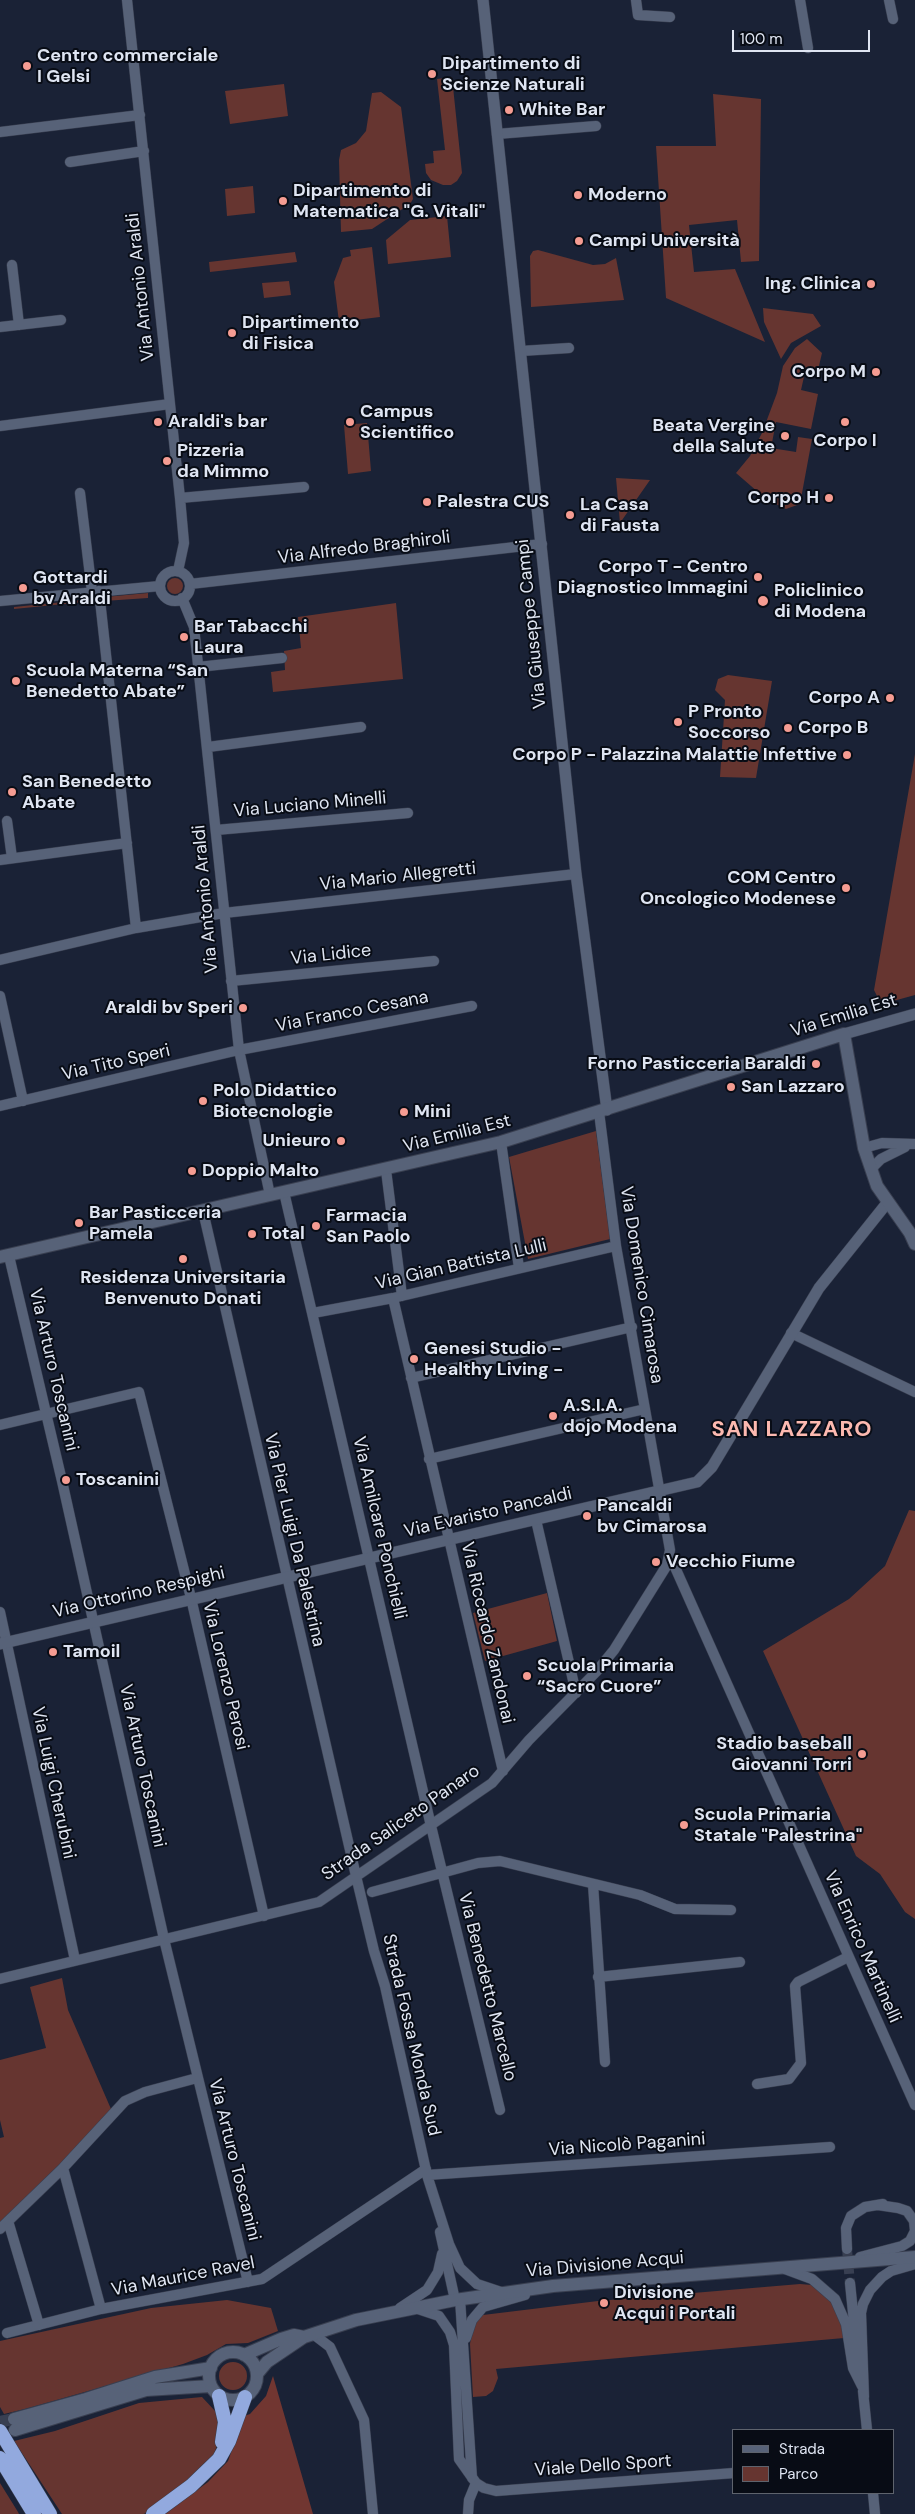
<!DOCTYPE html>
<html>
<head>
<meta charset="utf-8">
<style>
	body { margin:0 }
	#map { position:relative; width:915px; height:2514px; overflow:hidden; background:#1a2236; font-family:"DM Sans",sans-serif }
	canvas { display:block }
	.legend { position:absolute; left:732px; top:2429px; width:162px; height:65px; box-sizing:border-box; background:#080c15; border:1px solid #5e636d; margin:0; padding:6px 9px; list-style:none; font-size:15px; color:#dfe5f2 }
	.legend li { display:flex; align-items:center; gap:10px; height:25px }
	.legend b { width:25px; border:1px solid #5e636d }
	.scale { position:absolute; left:732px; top:30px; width:138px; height:22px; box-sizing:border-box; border:2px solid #dfe5f2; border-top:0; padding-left:6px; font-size:15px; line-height:18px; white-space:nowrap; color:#dfe5f2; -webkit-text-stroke:4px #080c15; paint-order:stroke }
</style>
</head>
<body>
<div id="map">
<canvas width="915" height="2514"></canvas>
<ul class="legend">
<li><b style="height:6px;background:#576278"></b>Strada</li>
<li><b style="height:14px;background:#663530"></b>Parco</li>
</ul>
<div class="scale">100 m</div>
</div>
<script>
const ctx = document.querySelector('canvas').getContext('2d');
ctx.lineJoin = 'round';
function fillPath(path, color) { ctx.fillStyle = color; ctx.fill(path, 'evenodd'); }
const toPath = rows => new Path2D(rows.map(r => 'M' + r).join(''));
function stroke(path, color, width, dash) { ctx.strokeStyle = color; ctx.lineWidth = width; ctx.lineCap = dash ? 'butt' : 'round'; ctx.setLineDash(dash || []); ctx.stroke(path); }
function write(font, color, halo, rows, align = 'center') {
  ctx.font = font + ' "DM Sans",sans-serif'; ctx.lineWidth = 4; ctx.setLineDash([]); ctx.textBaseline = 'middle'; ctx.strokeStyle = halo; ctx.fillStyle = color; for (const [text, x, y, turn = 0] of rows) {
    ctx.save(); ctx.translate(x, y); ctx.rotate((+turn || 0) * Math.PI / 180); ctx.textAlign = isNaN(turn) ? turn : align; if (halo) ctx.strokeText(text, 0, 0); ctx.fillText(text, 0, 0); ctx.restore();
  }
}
const green = toPath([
	[452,77,462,173,457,181,451,185,443,185,431,180,426,173,425,164,434,163,433,151,445,150,437,79],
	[284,84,288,116,230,124,225,91],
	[381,92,401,107,413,199,410,204,372,229,341,232,339,160,341,150,356,143,366,131,372,93],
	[713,94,761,99,759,261,741,262,737,220,689,225,694,272,735,269,765,342,666,298,656,146,716,146],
	[253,186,255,213,227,216,225,189],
	[447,216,451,257,388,264,386,240,410,220],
	[372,247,380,317,339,322,334,282,343,258,351,256,350,250],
	[538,250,593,265,605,264,616,258,624,300,531,307,530,256,533,251],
	[295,252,297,262,210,272,209,262],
	[289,281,291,295,264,298,262,283],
	[763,308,813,314,821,326,791,343,781,359,764,322],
	[807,339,822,353,818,370,806,368,801,390,818,394,811,429,776,422,771,448,796,452,798,437,812,439,800,504,786,509,766,499,736,473,750,456,762,433,777,393,783,366,795,348],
	[367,423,371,471,348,474,344,425],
	[616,478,650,480,620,523],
	'167 586a8 8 0 1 1 16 0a8 8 0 1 1-16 0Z',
	[148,593,148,598,104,601,105,597],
	[92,599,95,601,14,609,14,607],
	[396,603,403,679,273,692,271,672,285,670,284,651,301,648,298,617],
	[728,675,772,681,756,778,720,777,725,700,715,690,718,679],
	[915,754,915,995,886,1003,878,998,874,990],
	[596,1131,610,1239,528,1259,509,1157],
	[909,1510,915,1511,915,1919,905,1912,880,1874,856,1856,763,1651,849,1599,885,1566],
	[547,1593,557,1641,485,1661,473,1613],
	[62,1978,68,2010,111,2109,59,2165,0,2223,0,2138,4,2137,0,2120,0,2060,46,2048,30,1987],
	[800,2284,812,2285,831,2301,841,2317,844,2338,496,2369,498,2378,493,2391,486,2396,473,2397,470,2344,473,2325,483,2315,598,2301],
	[227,2300,271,2308,278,2331,248,2343,226,2344,207,2355,183,2364,25,2409,4,2414,0,2407,0,2341,151,2308],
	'219 2376a14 14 0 1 1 28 0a14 14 0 1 1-28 0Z',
	[202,2397,216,2412,221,2412,220,2435,213,2458,206,2468,144,2514,62,2514,14,2441,55,2431,139,2403],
	[0,2483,18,2512,19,2514,0,2514]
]);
const forest = toPath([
	[273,2376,313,2514,165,2514,208,2482,228,2461,244,2416,250,2414,266,2396]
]);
const minorTunnel = toPath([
	[847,2249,850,2283]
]);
const secondaryTunnel = toPath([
	[0,2422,14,2419]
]);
const minor = toPath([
	[127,0,180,498,184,543,178,571],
	[636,0,638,15,670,17],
	[800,0,808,48],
	[889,0,893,19],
	[0,132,140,115],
	[497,134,596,126],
	[70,162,144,151],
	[12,265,19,325],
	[0,327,61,320],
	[521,351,569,348],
	[0,426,170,404],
	[80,493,92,592],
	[180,498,304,487],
	'160 586a15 15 0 1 1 30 0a15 15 0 1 1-30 0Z',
	[190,584,542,544],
	[99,591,136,928],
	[182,598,194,627,239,1050,270,1195],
	[0,601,160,586],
	[198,667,282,658],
	[208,747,361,727],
	[7,821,12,858],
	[216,830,408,813],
	[0,860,127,843],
	[0,960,136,928,224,913,576,874],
	[231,981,434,961],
	[0,996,23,1101],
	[0,1106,239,1050,472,1006],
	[501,1142,519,1268],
	[864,1148,882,1143,915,1144],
	[871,1169,881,1159,905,1147],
	[386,1170,402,1296],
	[284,1192,431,1826,500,2110],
	[203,1211,356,1876,374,1951,385,1986,427,2175,449,2244,460,2268,477,2284,501,2292],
	[9,1256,62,1481,164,1939,248,2282],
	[393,1298,503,1771],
	[313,1313,393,1298,616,1246],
	[791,1333,915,1392],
	[411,1378,632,1327],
	[0,1425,139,1392,191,1598,264,1916],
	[429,1459,645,1409],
	[536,1520,576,1693],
	[670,1556,915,2105],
	[0,1612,75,1960],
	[593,1884,605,2062],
	[372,1892,478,1863,500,1861,640,1895,675,1909,731,1910],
	[598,1977,740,1962],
	[0,1979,319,1902,492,1783,529,1740,596,1672,614,1650,667,1565,670,1550,616,1246,599,1112],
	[757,2084,789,2079,801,2063,795,1986,798,1982,848,1957],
	[63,2168,101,2309],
	[427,2175,830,2147],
	[8,2221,39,2325],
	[0,2229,63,2168,125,2101,145,2092,197,2078],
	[440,2232,455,2300],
	[847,2249,846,2228,851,2216,865,2207,883,2204],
	[860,2257,902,2246,910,2241,915,2231,914,2221,907,2211,898,2208,878,2205],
	[785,2269,812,2279,835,2299,846,2324,853,2368,862,2386],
	[850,2283,858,2362],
	[460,2299,472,2478],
	[400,2308,427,2290,438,2272,442,2254],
	[418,2309,439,2316,450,2332,454,2345,459,2459,476,2483,484,2488,496,2491,734,2473],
	[7,2333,101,2309,262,2279,426,2169],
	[313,2334,330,2347,364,2420,373,2514],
	[466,2338,472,2320,483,2307,525,2295],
	[863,2391,867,2430],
	[864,2397,861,2313,863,2304,870,2290,882,2277,891,2271,915,2264],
	[873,2493,875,2514],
	[468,2514,469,2500,476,2483]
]);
const tertiary = toPath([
	[483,0,576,874,607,1110],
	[844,1034,915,1014],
	[0,1644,697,1482,712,1467,819,1288,887,1203]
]);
const secondary = toPath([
	[0,1257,501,1142,844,1034,864,1148,877,1186,910,1233,915,1244],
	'209 2376a24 24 0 1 1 48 0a24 24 0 1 1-48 0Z',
	[244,2355,281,2339,294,2335,304,2337],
	[257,2374,267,2362,304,2337,356,2320,455,2300,553,2286,915,2257],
	[14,2419,86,2399,155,2377,211,2368],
	[15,2430,146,2390,211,2386]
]);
const trunk = toPath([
	[219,2396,225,2422,222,2442],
	[0,2431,50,2514],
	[0,2458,34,2514],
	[153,2514,191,2486,219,2459,229,2441,245,2397]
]);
const markers = [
	[27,66,5,"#f59c92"],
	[432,74,5,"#f59c92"],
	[509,110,5,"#f59c92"],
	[578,195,5,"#f59c92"],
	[283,201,5,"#f59c92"],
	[579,241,5,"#f59c92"],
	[871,284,5,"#f59c92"],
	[232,333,5,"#f59c92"],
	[876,372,5,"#f59c92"],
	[158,422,5,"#f59c92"],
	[350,422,5,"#f59c92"],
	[845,422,5,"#f59c92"],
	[785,436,5,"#f59c92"],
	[167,461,5,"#f59c92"],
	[829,498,5,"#f59c92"],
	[427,502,5,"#f59c92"],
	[570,515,5,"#f59c92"],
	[758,577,5,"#f59c92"],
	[23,588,5,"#f59c92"],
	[763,601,6,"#f59c92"],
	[184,637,5,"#f59c92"],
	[16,681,5,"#f59c92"],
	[890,698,5,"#f59c92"],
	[678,722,5,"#f59c92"],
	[788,728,5,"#f59c92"],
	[847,755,5,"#f59c92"],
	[12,792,5,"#f59c92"],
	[846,888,5,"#f59c92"],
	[243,1008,5,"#f59c92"],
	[816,1064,5,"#f59c92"],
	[731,1087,5,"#f59c92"],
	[203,1101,5,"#f59c92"],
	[404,1112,5,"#f59c92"],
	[341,1141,5,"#f59c92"],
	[192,1171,5,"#f59c92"],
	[79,1223,5,"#f59c92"],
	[316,1226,5,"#f59c92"],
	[252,1234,5,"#f59c92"],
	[183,1259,5,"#f59c92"],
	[414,1359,5,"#f59c92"],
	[553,1416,5,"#f59c92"],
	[66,1480,5,"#f59c92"],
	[587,1516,5,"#f59c92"],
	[656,1562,5,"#f59c92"],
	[53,1652,5,"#f59c92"],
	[527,1676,5,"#f59c92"],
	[862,1754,5,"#f59c92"],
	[684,1825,5,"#f59c92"],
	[604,2303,5,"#f59c92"]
];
const poiNames = [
	["Centro commerciale",37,56],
	["I Gelsi",37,77],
	["Dipartimento di",442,64],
	["Scienze Naturali",442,85],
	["White Bar",519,110],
	["Dipartimento di",293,191],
	["Matematica \"G. Vitali\"",293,212],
	["Moderno",588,195],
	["Campi Università",589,241],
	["Ing. Clinica",861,284,"right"],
	["Dipartimento",242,323],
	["di Fisica",242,344],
	["Corpo M",866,372,"right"],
	["Campus",360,412],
	["Scientifico",360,433],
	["Araldi's bar",168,422],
	["Beata Vergine",775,426,"right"],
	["della Salute",775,447,"right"],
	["Corpo I",845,441,"center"],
	["Pizzeria",177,451],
	["da Mimmo",177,472],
	["Corpo H",819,498,"right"],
	["Palestra CUS",437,502],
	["La Casa",580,505],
	["di Fausta",580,526],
	["Corpo T - Centro",748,567,"right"],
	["Diagnostico Immagini",748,588,"right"],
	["Gottardi",33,578],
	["bv Araldi",33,599],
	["Policlinico",774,591],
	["di Modena",774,612],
	["Bar Tabacchi",194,627],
	["Laura",194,648],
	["Scuola Materna “San",26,671],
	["Benedetto Abate”",26,692],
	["Corpo A",880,698,"right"],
	["P Pronto",688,712],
	["Soccorso",688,733],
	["Corpo B",798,728],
	["Corpo P - Palazzina Malattie Infettive",837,755,"right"],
	["San Benedetto",22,782],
	["Abate",22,803],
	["COM Centro",836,878,"right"],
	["Oncologico Modenese",836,899,"right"],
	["Araldi bv Speri",233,1008,"right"],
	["Forno Pasticceria Baraldi",806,1064,"right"],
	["San Lazzaro",741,1087],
	["Polo Didattico",213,1091],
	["Biotecnologie",213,1112],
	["Mini",414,1112],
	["Unieuro",331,1141,"right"],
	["Doppio Malto",202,1171],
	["Bar Pasticceria",89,1213],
	["Pamela",89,1234],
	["Farmacia",326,1216],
	["San Paolo",326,1237],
	["Total",262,1234],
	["Residenza Universitaria",183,1278,"center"],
	["Benvenuto Donati",183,1299,"center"],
	["Genesi Studio -",424,1349],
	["Healthy Living -",424,1370],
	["A.S.I.A.",563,1406],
	["dojo Modena",563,1427],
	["Toscanini",76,1480],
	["Pancaldi",597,1506],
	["bv Cimarosa",597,1527],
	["Vecchio Fiume",666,1562],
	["Tamoil",63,1652],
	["Scuola Primaria",537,1666],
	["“Sacro Cuore”",537,1687],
	["Stadio baseball",852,1744,"right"],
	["Giovanni Torri",852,1765,"right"],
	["Scuola Primaria",694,1815],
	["Statale \"Palestrina\"",694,1836],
	["Divisione",614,2293],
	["Acqui i Portali",614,2314]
];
const streetNames = [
	["Via Antonio Araldi",141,287,-96],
	["Via Alfredo Braghiroli",364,548,-7],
	["Via Giuseppe Campi",532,624,-96],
	["Via Luciano Minelli",310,805,-5],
	["Via Mario Allegretti",398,877,-6],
	["Via Antonio Araldi",206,899,-95],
	["Via Lidice",331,955,-6],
	["Via Franco Cesana",352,1012,-11],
	["Via Emilia Est",844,1016,-17],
	["Via Tito Speri",116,1063,-13],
	["Via Emilia Est",457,1134,-14],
	["Via Gian Battista Lulli",461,1265,-13],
	["Via Domenico Cimarosa",641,1285,81],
	["Via Arturo Toscanini",53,1370,77],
	["Via Evaristo Pancaldi",488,1513,-13],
	["Via Amilcare Ponchielli",379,1528,77],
	["Via Pier Luigi Da Palestrina",294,1540,77],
	["Via Ottorino Respighi",139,1593,-13],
	["Via Riccardo Zandonai",487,1633,77],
	["Via Lorenzo Perosi",225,1676,77],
	["Via Arturo Toscanini",142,1766,78],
	["Via Luigi Cherubini",53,1783,78],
	["Strada Saliceto Panaro",401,1823,-35],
	["Via Enrico Martinelli",862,1947,66],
	["Via Benedetto Marcello",487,1987,76],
	["Strada Fossa Monda Sud",411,2035,77],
	["Via Nicolò Paganini",627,2145,-4],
	["Via Arturo Toscanini",234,2160,76],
	["Via Divisione Acqui",605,2265,-5],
	["Via Maurice Ravel",183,2277,-11],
	["Viale Dello Sport",603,2466,-4]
];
const districtNames = [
	["SAN LAZZARO",792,1430]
];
fillPath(green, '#663530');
fillPath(forest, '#713631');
stroke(minorTunnel, '#383f52', 10, [10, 5]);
stroke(secondaryTunnel, '#383f52', 12, [12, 6]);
stroke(minor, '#393f50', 11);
stroke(tertiary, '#393f50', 12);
stroke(secondary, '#393f50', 14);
stroke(trunk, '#393f50', 15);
stroke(minor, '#576278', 10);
stroke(tertiary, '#576278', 11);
stroke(secondary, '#576278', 12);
stroke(trunk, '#92a9de', 14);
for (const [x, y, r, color] of markers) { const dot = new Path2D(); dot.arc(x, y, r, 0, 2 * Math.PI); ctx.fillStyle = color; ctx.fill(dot); stroke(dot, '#080c15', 2); }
write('bold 18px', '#dfe5f2', '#080c15', poiNames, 'left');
write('18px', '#dfe5f2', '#080c15', streetNames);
ctx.letterSpacing = '1px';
write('bold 22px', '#fcb9b0', '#080c15', districtNames);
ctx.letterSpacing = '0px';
</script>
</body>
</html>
